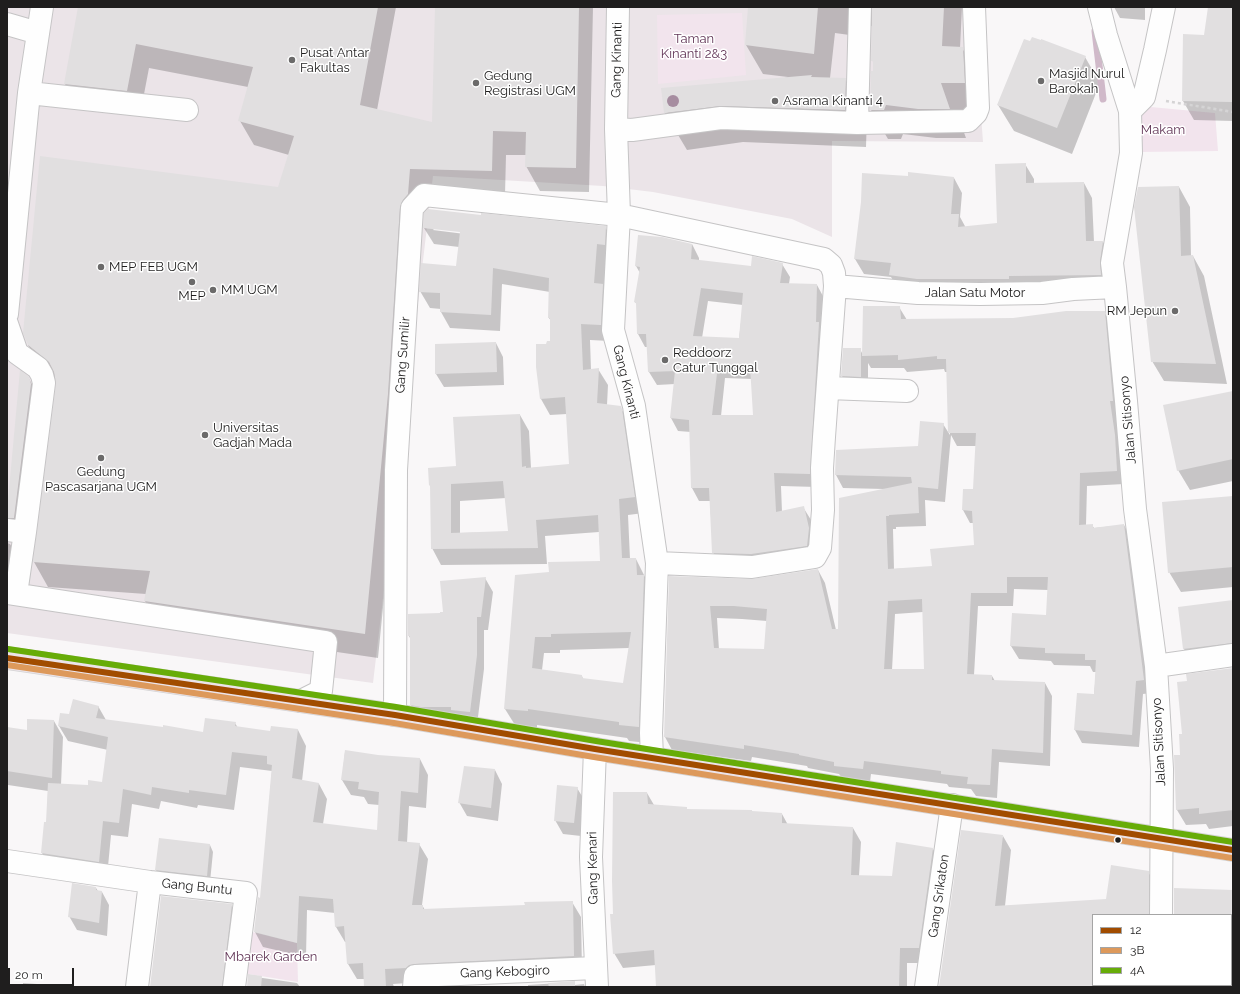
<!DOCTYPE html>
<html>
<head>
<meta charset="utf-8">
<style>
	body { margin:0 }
	#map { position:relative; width:1240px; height:994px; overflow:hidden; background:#f9f7f8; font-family:Raleway,sans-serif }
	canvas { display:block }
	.frame { position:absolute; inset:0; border:8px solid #1f1e1e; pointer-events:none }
	.legend { position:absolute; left:1092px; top:914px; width:140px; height:72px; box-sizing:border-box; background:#fff; border:1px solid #a5a5a5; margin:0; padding:5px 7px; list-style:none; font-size:12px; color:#1f1e1e }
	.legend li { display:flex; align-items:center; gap:8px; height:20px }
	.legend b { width:20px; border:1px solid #a5a5a5 }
	.scale { position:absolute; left:8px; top:968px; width:66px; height:18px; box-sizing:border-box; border:2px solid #1f1e1e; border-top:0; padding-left:5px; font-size:12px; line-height:14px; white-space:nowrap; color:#1f1e1e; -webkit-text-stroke:3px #fff; paint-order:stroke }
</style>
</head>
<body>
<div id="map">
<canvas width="1240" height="994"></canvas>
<div class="frame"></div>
<ul class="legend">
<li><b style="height:5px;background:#a14c00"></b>12</li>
<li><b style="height:5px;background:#dd995b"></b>3B</li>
<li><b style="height:5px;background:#67ac08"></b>4A</li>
</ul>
<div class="scale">20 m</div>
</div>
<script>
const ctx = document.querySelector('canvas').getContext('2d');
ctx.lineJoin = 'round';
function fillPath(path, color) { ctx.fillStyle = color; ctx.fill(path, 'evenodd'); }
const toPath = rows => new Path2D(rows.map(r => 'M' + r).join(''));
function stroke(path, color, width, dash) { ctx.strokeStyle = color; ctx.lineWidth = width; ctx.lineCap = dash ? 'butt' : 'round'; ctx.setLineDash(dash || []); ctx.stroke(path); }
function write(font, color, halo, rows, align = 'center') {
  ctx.font = font + ' Raleway,sans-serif'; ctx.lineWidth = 3; ctx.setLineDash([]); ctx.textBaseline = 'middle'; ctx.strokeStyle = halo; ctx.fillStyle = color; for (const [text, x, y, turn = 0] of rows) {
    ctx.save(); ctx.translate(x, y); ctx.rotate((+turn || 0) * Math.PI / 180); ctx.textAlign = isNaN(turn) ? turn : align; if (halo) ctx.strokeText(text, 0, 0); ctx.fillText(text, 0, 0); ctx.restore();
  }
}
const built = toPath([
	[7,7,973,7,983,142,832,141,832,237,792,219,653,192,603,186,433,176,373,683,7,633]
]);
const green = toPath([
	[742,13,746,75,658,84,657,15],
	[1140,106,1215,113,1218,151,1140,152],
	[248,931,297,943,298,982,242,973]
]);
const shadow = toPath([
	[79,7,396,7,377,110,433,123,436,7,593,7,589,192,540,191,526,166,526,155,506,155,505,195,424,193,378,658,159,626,145,601,146,594,48,587,34,562,57,384,57,380,43,370,28,345,279,188,289,155,254,145,240,121,248,87,149,68,140,115,79,108,65,84],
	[750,7,962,7,960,48,962,48,979,77,981,113,957,113,966,138,936,138,903,134,901,139,888,139,871,110,872,72,874,71,874,63,872,60,873,25,866,30,864,37,835,33,830,78,845,79,867,116,866,147,743,142,687,150,665,113,788,77,763,74,746,45],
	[1114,7,1145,7,1145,20,1120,18],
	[1209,7,1233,7,1233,121,1194,120,1183,101,1184,35,1205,36],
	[1085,57,1100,83,1072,154,1014,131,998,105],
	[1025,164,1034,179,1034,184,1084,183,1092,198,1094,242,1103,242,1111,257,1109,290,899,290,891,277,864,274,855,259,909,178,954,178,962,193,960,217,966,228,998,224],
	[1179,187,1190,207,1191,256,1193,256,1204,276,1227,384,1164,381,1152,361],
	[605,227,615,244,606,260,604,287,612,301,610,341,590,340,591,370,598,369,608,385,607,405,620,407,630,423,644,513,628,515,630,559,636,559,653,593,648,743,629,741,627,738,537,725,537,728,515,725,505,709,550,573,601,562,599,532,545,536,547,564,441,565,432,548,431,488,430,485,429,469,457,467,520,415,529,431,531,468,570,465,567,414,550,415,541,399,537,367,547,344,551,342,551,321,549,318,550,292,502,284,500,331,450,328,441,312,441,309,430,308,420,291,457,267,459,247,434,244,424,228],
	[435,228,465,232,465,234,433,230],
	[506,498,509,532,460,533,460,501],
	[629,648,624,684,583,679,582,676,542,670,544,653,560,653,560,650],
	[692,244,699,258,699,261,752,267,782,264,790,277,789,284,817,285,824,298,817,487,781,486,782,512,803,507,811,520,816,542,815,558,720,566,713,552,710,501,699,501,692,488,691,432,678,431,671,418,675,384,657,385,649,372,648,347,645,347,638,334,638,306,635,302,640,273,636,266],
	[708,301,743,305,739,339,702,338],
	[725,378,752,379,754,416,721,416],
	[899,307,907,320,1013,319,1104,312,1112,325,1124,484,1087,486,1086,525,1092,525,1094,528,1124,525,1131,538,1151,693,1143,694,1139,747,1082,743,1075,730,1094,695,1096,672,1093,672,1090,666,1054,665,1051,661,1019,659,1011,646,1013,614,1047,616,1048,590,1014,589,1013,606,978,606,974,675,992,676,995,681,1045,683,1052,696,1050,766,999,762,997,798,976,796,971,789,949,787,947,784,871,774,870,782,842,778,839,774,808,768,807,766,752,757,751,761,672,750,665,737,670,577,752,580,818,570,825,583,836,630,839,629,884,489,843,488,836,475,919,447,943,424,950,435,948,372,945,372,944,369,907,372,904,368,871,368,868,363,868,390,850,389,842,376,860,349,863,355],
	[951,435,957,446,976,446,974,490,963,510,970,523,974,523,976,546,933,567,894,569,893,529,896,529,896,527,926,526,925,500,945,502],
	[923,612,925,670,892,670,895,614],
	[717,618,742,619,767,621,765,651,719,650],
	[496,343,503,357,504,385,444,387,436,374],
	[28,377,43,404,23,544,7,518],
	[1233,392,1233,481,1190,490,1178,470],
	[1233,497,1233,587,1181,592,1169,572],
	[7,543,10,544,25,570,19,586,7,566],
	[485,578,493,592,488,630,484,630,484,669,477,725,419,718,411,705,411,640,409,636,409,615,441,614],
	[1233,601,1233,659,1193,665,1184,649,1179,608],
	[1233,669,1233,826,1209,829,1206,824,1186,825,1177,810,1188,682],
	[98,706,106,720,204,734,235,723,238,728,271,732,298,730,306,746,302,781,319,784,327,799,323,824,378,831,379,805,368,804,364,797,351,795,342,780,345,752,378,756,420,759,428,775,426,808,409,806,407,843,419,844,428,859,422,905,425,910,526,906,572,902,581,917,582,971,393,984,394,987,365,987,365,979,357,979,348,964,346,942,345,942,336,927,335,913,307,910,306,957,263,947,255,932,261,899,272,771,240,767,234,810,198,805,197,808,161,801,159,809,132,804,128,837,111,835,107,877,51,868,42,853,47,823,48,791,8,785,7,791,7,728,28,731,54,721,63,737,61,785,88,786,103,783,108,750,68,741,59,726,70,715],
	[495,770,502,784,498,821,467,816,459,802],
	[577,788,585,801,581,836,563,834,555,820],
	[647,793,654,805,686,808,687,810,782,814,788,825,853,828,861,842,859,876,893,877,933,849,941,864,927,963,907,963,907,986,913,986,914,987,657,987,656,965,623,968,614,953,614,915],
	[1003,836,1011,850,1005,906,1107,900,1148,872,1157,886,1156,915,1093,915,1093,985,1159,985,1159,987,940,987],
	[210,845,213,852,210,882,159,876,156,870],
	[96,888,98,891,102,892,109,905,107,936,77,930,69,916],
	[1233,891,1233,987,1195,987,1195,985,1231,985,1231,915,1175,915],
	[231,905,241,921,232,987,151,987],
	[249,976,297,983,300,987,248,987],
	[574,982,575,985,584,984,585,987,528,987,528,985],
	[23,983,80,987,23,987]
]);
const stream = toPath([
	[1095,31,1103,99]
]);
const building = toPath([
	[78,7,378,7,360,105,432,122,435,7,579,7,576,168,525,167,526,132,493,131,492,171,410,169,408,194,403,200,400,207,388,394,365,634,144,601,150,571,33,562,56,384,54,372,49,362,28,345,23,333,40,156,278,187,294,136,238,121,253,67,136,44,127,91,64,84],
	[748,7,818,7,814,54,745,45],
	[872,7,944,7,942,46,963,47,965,83,941,83,950,109,918,109,886,105,884,110,870,110,871,71,873,71,873,61,871,61],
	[1208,7,1233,7,1232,102,1182,101,1183,34,1204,35],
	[1032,37,1041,40,1041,39,1086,56,1057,128,997,105,1024,39,1030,41],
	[812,75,811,77,846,78,845,110,721,106,664,113,661,88],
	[1026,163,1026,183,1084,182,1086,241,1103,241,1100,261,1101,275,1009,276,1009,279,917,279,889,275,891,263,854,259,861,202,862,173,908,176,908,172,954,177,951,214,959,214,958,227,997,223,995,164],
	[1179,186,1181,256,1193,255,1216,364,1151,362,1134,207,1138,187],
	[428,209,481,215,481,213,606,226,605,245,597,244,594,283,603,284,601,325,581,324,583,370,599,368,597,403,621,406,622,409,635,497,619,499,622,558,636,558,637,575,644,575,639,727,619,725,619,722,528,709,528,711,504,709,515,575,549,572,548,562,600,561,598,515,536,520,538,548,431,549,430,485,429,486,428,468,456,466,453,417,520,414,522,467,526,466,526,468,569,464,565,397,540,399,536,367,536,344,546,344,547,341,550,341,550,318,548,318,549,278,493,268,491,315,440,312,440,293,419,292,421,263,456,266,460,232,423,228,424,213],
	[503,481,508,531,451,533,451,484],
	[631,632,623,683,582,678,582,675,532,668,535,637,551,637,551,634],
	[638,235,662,237,692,244,691,259,751,266,752,256,783,263,780,283,817,284,816,322,819,322,810,474,774,473,776,512,804,506,809,528,807,546,751,554,712,553,709,488,691,488,689,420,670,418,675,371,648,372,646,334,637,334,636,303,634,302,640,267,635,266],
	[701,288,743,293,739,338,693,336],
	[718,365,750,366,753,415,712,415],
	[863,306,900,306,901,319,1013,318,1066,311,1105,311,1113,401,1110,401,1115,435,1117,471,1080,473,1079,525,1093,524,1093,528,1124,524,1144,680,1136,681,1132,735,1074,730,1077,693,1094,694,1096,660,1085,660,1085,654,1045,653,1045,648,1010,646,1012,613,1046,615,1048,577,1007,577,1007,593,971,593,967,674,992,675,992,680,1045,682,1043,753,992,749,990,785,967,784,968,777,941,774,941,771,864,761,863,769,834,766,834,762,799,755,799,754,744,745,744,749,664,737,669,576,752,579,818,569,832,629,838,629,839,498,912,483,911,477,835,475,836,450,918,446,920,421,944,423,938,489,918,487,919,513,889,515,889,516,886,516,888,569,932,566,930,549,974,545,972,511,962,510,963,489,973,489,976,433,948,433,946,359,937,359,937,356,898,360,898,355,862,356],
	[922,599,924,669,884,669,888,601],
	[710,606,734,606,767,609,764,649,714,648],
	[496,342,497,372,435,374,435,344],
	[843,348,861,348,861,377,841,376],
	[20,370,29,377,31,384,14,518,7,518,7,511],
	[1233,391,1233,459,1177,471,1163,405],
	[1233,496,1233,567,1168,573,1162,502],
	[486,577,481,617,477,617,477,655,470,712,451,710,451,707,421,707,410,705,410,636,408,636,408,614,440,613,440,612,443,612,440,581],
	[1233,600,1233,643,1183,649,1178,607],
	[1233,668,1233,810,1199,814,1199,808,1176,810,1174,755,1180,755,1179,734,1182,734,1177,682,1187,681,1186,674],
	[73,699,99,706,96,718,163,727,163,725,203,732,205,718,236,722,235,726,270,731,271,726,298,729,292,778,319,783,313,822,377,830,379,792,358,789,359,782,341,780,345,750,378,755,420,758,418,793,401,791,398,841,420,843,412,905,423,905,423,909,525,905,524,902,573,901,574,956,414,964,409,965,406,968,385,969,386,987,364,987,363,963,347,964,344,926,335,927,333,899,299,896,297,943,254,932,258,897,260,898,272,765,267,764,267,756,232,752,226,795,189,790,189,793,152,787,151,795,123,789,119,823,103,821,99,862,41,853,44,822,46,822,48,783,88,785,88,780,102,782,108,737,58,726,60,713,69,714],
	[27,719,54,720,52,778,7,771,7,727,27,730],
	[464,766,495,769,491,808,458,803],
	[557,785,578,787,574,823,554,821],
	[613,792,647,792,648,804,687,807,687,809,752,810,752,811,782,813,782,823,853,827,851,875,892,876,896,842,933,848,919,948,900,948,899,987,656,987,654,950,613,954,610,914,613,914,612,881],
	[961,830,1003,835,995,906,1106,899,1111,865,1149,871,1149,915,1093,915,1093,987,939,987],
	[159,838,210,844,207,876,155,870],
	[72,883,96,887,96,890,102,891,99,923,68,917],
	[1174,888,1233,890,1233,915,1174,915],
	[161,896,232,904,222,987,150,987],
	[248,974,262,976,261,987,247,987],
	[575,981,575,987,549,987,548,983]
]);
const path = toPath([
	[1166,101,1233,112]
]);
const minor = toPath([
	[42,7,29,93,187,110],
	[618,7,616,129,619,215,613,330,634,406,657,563,651,733,652,757],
	[1099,7,1106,35,1130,111,1131,153,1112,263,1115,287,1126,401,1135,509,1156,666,1162,769,1161,915],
	[7,24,38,33],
	[1130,111,1144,97,1155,50,1164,7],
	[857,123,860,7],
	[616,129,632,130,721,118,857,123,968,121,976,113,978,108,974,7],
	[835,286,918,293,980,294,1042,293,1073,289,1115,287],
	[7,314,29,93],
	[7,324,17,353,38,368,42,375,44,383,25,532,7,530],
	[828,388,907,391],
	[7,593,326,642,321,691,301,701],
	[16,594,25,532],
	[1156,666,1233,655],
	[395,715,396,470,412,208,424,195,619,215,824,259,831,265,834,273,835,286,824,437,822,468,823,510,820,548,815,557,752,567,657,563],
	[595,749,591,857,597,987],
	[7,861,150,882,246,893,234,987],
	[1162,985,1162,987],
	[137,987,150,882],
	[414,987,415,976,595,968],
	[926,987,952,805]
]);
const major = toPath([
	[7,658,395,715,595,749,1233,850]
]);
const bus1 = toPath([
	[7,658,395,715,595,749,1233,850]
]);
const bus2 = toPath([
	[7,665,394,723,594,757,1232,858]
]);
const bus3 = toPath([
	[8,649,396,707,596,741,1233,842]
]);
const trees = [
	[673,101]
];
const markers = [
	[292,60,4,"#6b6a6a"],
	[1041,81,4,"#6b6a6a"],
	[476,83,4,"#6b6a6a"],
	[775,101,4,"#6b6a6a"],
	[101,267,4,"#6b6a6a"],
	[192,282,4,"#6b6a6a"],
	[213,290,4,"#6b6a6a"],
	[1175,311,4,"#6b6a6a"],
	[665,360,4,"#6b6a6a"],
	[205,435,4,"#6b6a6a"],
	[101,458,4,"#6b6a6a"],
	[1118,840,3.5,"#1f1e1e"]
];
const parkNames = [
	["Taman",694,39],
	["Kinanti 2&3",694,54],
	["Makam",1163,130],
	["Mbarek Garden",271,957]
];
const poiNames = [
	["Pusat Antar",300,53],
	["Fakultas",300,68],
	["Masjid Nurul",1049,74],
	["Barokah",1049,89],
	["Gedung",484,76],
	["Registrasi UGM",484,91],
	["Asrama Kinanti 4",783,101],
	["MEP FEB UGM",109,267],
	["MM UGM",221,290],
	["MEP",192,296,"center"],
	["RM Jepun",1167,311,"right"],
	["Reddoorz",673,353],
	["Catur Tunggal",673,368],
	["Universitas",213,428],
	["Gadjah Mada",213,443],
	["Gedung",101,472,"center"],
	["Pascasarjana UGM",101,487,"center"]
];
const streetNames = [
	["Gang Kinanti",617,60,-89],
	["Jalan Satu Motor",975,293],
	["Gang Sumilir",403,355,-86],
	["Gang Kinanti",626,382,76],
	["Jalan Sitisonyo",1128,420,-95],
	["Jalan Sitisonyo",1159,742,-93],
	["Gang Kenari",593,868,-91],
	["Gang Buntu",197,887,6],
	["Gang Srikaton",939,896,-82],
	["Gang Kebogiro",505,972,-2]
];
fillPath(built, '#ebe4e8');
fillPath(green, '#f2e4ed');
fillPath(shadow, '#0003');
stroke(stream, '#d0b9c9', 7);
fillPath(building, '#e1dfe0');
stroke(minor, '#c5c4c5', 24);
stroke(major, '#d4d3d4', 24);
stroke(path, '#d5d4d5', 2.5, [3, 3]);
stroke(minor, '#fefefe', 22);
stroke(major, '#ece4ea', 22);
stroke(bus1, '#a14c00', 6);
stroke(bus2, '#dd995b', 6);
stroke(bus3, '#67ac08', 6);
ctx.fillStyle = '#a68da0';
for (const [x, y] of trees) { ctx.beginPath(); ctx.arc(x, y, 6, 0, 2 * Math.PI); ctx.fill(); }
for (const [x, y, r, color] of markers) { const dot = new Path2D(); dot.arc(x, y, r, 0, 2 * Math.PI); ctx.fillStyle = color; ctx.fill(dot); stroke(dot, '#fff', 1.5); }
write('13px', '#633758', '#fff', parkNames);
write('13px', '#1f1e1e', '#fff', poiNames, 'left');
write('13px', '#1f1e1e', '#fff', streetNames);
</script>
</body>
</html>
